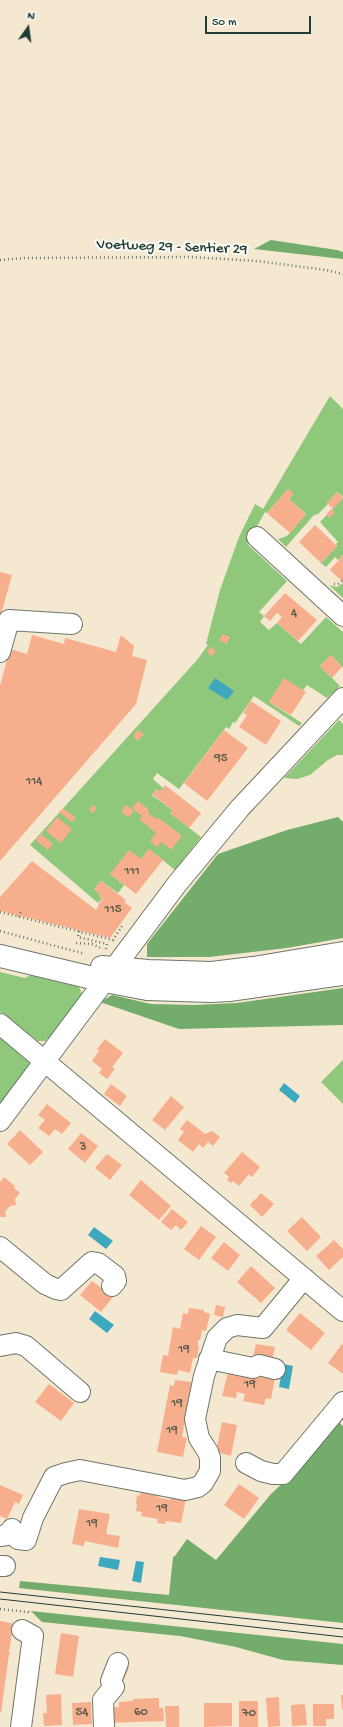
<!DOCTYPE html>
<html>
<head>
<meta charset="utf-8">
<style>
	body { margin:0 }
	#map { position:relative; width:343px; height:1727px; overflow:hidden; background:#f5e8d1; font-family:"Gochi Hand",sans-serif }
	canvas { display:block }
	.north { position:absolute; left:8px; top:8px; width:40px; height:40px; -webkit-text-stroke:3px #fdfcf7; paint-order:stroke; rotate:14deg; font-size:11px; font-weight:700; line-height:16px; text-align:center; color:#1f3d34 }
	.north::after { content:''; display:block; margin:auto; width:14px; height:18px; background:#1f3d34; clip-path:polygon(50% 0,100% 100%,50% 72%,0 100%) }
	.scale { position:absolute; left:205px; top:16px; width:106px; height:18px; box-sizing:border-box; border:2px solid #1f3d34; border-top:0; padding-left:5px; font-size:12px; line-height:14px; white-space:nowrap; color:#1f3d34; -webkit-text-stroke:3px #fdfcf7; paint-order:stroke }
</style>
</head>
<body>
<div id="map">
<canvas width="343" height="1727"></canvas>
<div class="north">N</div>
<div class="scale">50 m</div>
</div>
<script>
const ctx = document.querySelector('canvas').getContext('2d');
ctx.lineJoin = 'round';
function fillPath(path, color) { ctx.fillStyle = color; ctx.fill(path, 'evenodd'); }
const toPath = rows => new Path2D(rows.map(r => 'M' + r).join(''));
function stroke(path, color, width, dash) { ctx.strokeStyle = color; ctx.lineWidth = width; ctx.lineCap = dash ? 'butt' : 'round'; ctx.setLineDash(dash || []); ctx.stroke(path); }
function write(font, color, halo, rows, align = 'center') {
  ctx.font = font + ' "Gochi Hand",sans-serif'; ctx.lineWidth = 4; ctx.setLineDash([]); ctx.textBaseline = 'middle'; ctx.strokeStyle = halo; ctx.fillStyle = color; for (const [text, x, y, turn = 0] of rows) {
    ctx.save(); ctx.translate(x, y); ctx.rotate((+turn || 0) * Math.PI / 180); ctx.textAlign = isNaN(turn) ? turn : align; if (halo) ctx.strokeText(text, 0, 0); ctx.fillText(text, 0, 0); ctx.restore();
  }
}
const green = toPath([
	[330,396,343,409,343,497,337,492,327,503,328,504,318,514,314,515,286,547,278,539,287,536,306,514,289,499,293,494,288,489,267,513,265,512,247,544,287,581,259,612,264,616,260,622,269,630,277,623,301,644,326,617,343,632,343,668,331,655,320,666,340,686,327,698,307,685,303,690,269,702,302,723,299,726,254,696,235,723,233,722,229,729,226,727,179,789,157,773,153,779,163,788,160,792,156,789,152,795,172,810,170,813,201,837,175,870,149,849,141,859,110,874,124,885,118,893,101,881,94,889,100,894,99,896,102,898,98,903,30,845,197,660,208,645,206,644,220,590,239,537,255,504,263,509],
	[343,498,343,555,338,560,335,557,326,567,321,563,337,546,336,544,338,542,320,522],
	[343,583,343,598,329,585,337,587],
	[339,720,343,724,343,755,337,755,328,760,310,775,297,779,284,778],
	[0,972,25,978,30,975,79,987,82,994,52,1035,45,1041,38,1041,0,1012],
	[0,1036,26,1057,29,1063,27,1069,0,1105],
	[343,1060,343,1104,321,1082]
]);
const forest = toPath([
	[271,240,337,250,343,252,343,259,254,249],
	[338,817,343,822,343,938,287,948,209,957,147,957,147,944,218,854,287,830],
	[343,988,343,1025,179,1029,100,1002,112,995,151,1004,194,1005,237,1003],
	[338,1421,343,1426,343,1623,19,1588,20,1581,169,1595,173,1557,175,1556,187,1539,216,1560,271,1494,299,1468],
	[31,1611,343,1644,343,1665,283,1660,236,1647,180,1636,42,1622]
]);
const water = toPath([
	[215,678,234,691,227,700,208,688],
	[284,1083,300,1096,295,1103,279,1090],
	[94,1227,113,1241,106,1249,88,1235],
	[95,1311,114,1325,107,1333,89,1319],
	[283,1364,293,1366,289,1389,279,1387],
	[100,1557,120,1560,118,1570,98,1566],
	[136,1561,144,1562,141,1583,132,1581]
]);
const building = toPath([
	[288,489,294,494,289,499,306,514,290,533,267,513],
	[337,492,343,498,333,509,327,503],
	[331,509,335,512,329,518,326,515],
	[315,525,337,546,321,563,299,542],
	[343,555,343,582,330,570],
	[0,572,12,575,0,618],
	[285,593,317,620,298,641,277,623,282,617,277,613,270,621,264,616],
	[223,634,230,637,226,644,219,640],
	[32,635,64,644,65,638,116,652,121,635,134,646,132,656,147,660,136,704,0,861,0,686,10,649,27,654],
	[210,647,216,651,212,656,207,652],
	[331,655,342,667,332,678,320,666],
	[284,678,306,692,291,715,269,702],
	[251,701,281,721,266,745,239,727,247,715,243,713],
	[138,730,144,734,138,741,133,736],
	[224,730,248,748,207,801,184,783],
	[165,785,201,813,189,828,170,813,172,810,152,794,156,789,160,792],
	[138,801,148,809,149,814,157,819,159,818,182,836,171,850,161,842,157,847,150,841,156,833,139,819,142,816,132,808],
	[93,805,97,808,93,813,89,810],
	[126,805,134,811,129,817,121,812],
	[63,808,76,818,72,822,59,812],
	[57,817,72,829,61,843,46,831],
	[41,834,53,844,48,850,36,840],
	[149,849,163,860,136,894,110,874,129,850,141,859],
	[32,861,96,910,102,898,99,896,100,894,94,889,101,881,126,900,124,902,132,908,110,938,0,911,0,897],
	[105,1039,123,1053,112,1067,115,1069,107,1079,99,1073,102,1069,92,1061,99,1051,97,1049],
	[111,1084,127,1096,120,1106,104,1094],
	[171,1096,184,1107,165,1130,152,1120],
	[47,1104,71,1123,62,1134,55,1129,49,1136,38,1128,45,1120,38,1115],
	[187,1120,205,1134,212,1131,220,1137,213,1146,208,1142,203,1148,199,1144,193,1152,178,1140,184,1132,180,1129],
	[20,1130,43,1152,30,1165,7,1144],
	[81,1133,98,1146,85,1163,68,1149],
	[242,1152,260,1167,252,1177,249,1174,239,1186,233,1181,231,1183,227,1180,229,1177,224,1173],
	[107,1154,122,1165,110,1180,95,1168],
	[4,1177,15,1186,14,1188,20,1193,15,1199,16,1205,10,1206,5,1212,6,1217,0,1217,0,1182],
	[141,1180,171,1206,159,1220,129,1195],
	[261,1193,274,1204,262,1217,250,1205],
	[172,1209,188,1222,181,1230,176,1225,171,1230,161,1222],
	[302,1217,321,1237,307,1251,287,1231],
	[201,1226,216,1237,199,1260,184,1249],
	[334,1240,343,1249,343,1257,329,1270,316,1256],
	[224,1242,240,1255,228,1271,211,1258],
	[251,1266,275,1288,261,1303,237,1282],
	[92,1281,113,1297,101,1312,80,1295],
	[216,1305,225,1307,223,1317,214,1315],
	[189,1308,204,1310,204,1312,210,1314,206,1331,190,1326,202,1330,200,1340,198,1340,198,1343,197,1345,199,1346,197,1358,193,1358,190,1373,178,1370,177,1375,160,1372,163,1355,168,1356,173,1327,180,1329,183,1313,188,1314],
	[300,1313,325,1333,311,1350,286,1330],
	[256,1344,275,1347,272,1361,253,1357],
	[342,1344,343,1345,343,1374,328,1363],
	[229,1369,259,1377,261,1377,262,1375,275,1378,271,1399,266,1398,264,1405,243,1401,245,1394,237,1392,236,1398,222,1396],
	[175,1380,191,1382,191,1384,196,1385,186,1421,185,1420,182,1437,187,1438,183,1457,157,1452,170,1385,174,1386],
	[49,1384,74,1403,61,1421,35,1402],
	[222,1422,237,1425,231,1456,216,1452],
	[239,1484,259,1498,244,1519,224,1505],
	[0,1485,23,1495,19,1504,15,1502,7,1519,0,1516],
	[141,1490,158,1493,157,1497,170,1500,170,1494,186,1499,181,1523,166,1521,165,1524,157,1523,158,1519,141,1516,142,1512,136,1511,137,1504,136,1504,137,1495,140,1496],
	[79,1509,110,1514,106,1534,120,1536,118,1548,85,1541,84,1546,72,1544],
	[0,1621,16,1624,13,1625,9,1653,13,1654,9,1654,1,1713,0,1712],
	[61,1633,79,1636,73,1677,55,1674],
	[120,1664,129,1668,123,1681,114,1677],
	[61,1694,62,1725,44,1726,43,1713,47,1713,46,1695],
	[341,1695,343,1695,343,1709,342,1709],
	[279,1697,280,1726,268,1727,266,1698],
	[159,1698,159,1708,163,1708,164,1721,107,1723,106,1707,119,1707,119,1702,133,1701,133,1699],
	[239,1701,258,1701,258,1727,239,1727],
	[91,1702,92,1724,73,1725,72,1703],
	[204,1703,232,1703,232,1726,204,1727],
	[305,1704,307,1725,292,1726,291,1705],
	[313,1704,334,1704,334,1719,326,1719,326,1726,313,1726],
	[165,1706,179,1706,179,1727,166,1727]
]);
const path = toPath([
	[0,260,25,258,190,257,257,261,326,270,343,274],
	[334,584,338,584,342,581],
	[0,912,113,940,122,926,124,928],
	[19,917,21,911],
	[0,931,85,954],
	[79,931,78,937,107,944,106,949],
	[76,943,92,944,103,949],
	[0,1609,28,1612,30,1615]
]);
const minor = toPath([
	[257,537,343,616],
	[0,652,9,620,72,624],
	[0,1024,343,1311],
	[0,1121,177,884,240,808,343,698],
	[0,1247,45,1284,56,1289,61,1290,92,1262,98,1263,115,1276,116,1281,112,1286],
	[0,1346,16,1343,26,1346,80,1392],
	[209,1359,253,1368,259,1365,275,1369],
	[246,1463,261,1471,273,1474,283,1474,343,1402],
	[0,1536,7,1535,12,1529],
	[18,1539,26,1540,33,1518,54,1477,66,1473,80,1470,185,1490,198,1487,203,1483,210,1471,210,1458,208,1452,199,1438,195,1419,204,1376,217,1338,227,1328,237,1325,263,1328,304,1278],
	[0,1566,5,1566],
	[21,1727,33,1636,22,1630],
	[104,1727,103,1700,114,1687,111,1681,118,1663]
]);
const major = toPath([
	[0,956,105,981,147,989,211,991,229,990,343,974],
	[102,967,148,971,212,973,253,968,343,953]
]);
const tram = toPath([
	[0,1592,343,1629],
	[0,1599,343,1637]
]);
const numberNames = [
	["4",294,614],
	["95",221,759],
	["114",34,782],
	["111",132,872],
	["115",113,910],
	["3",83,1148],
	["19",184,1350],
	["19",250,1385],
	["19",177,1404],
	["19",172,1431],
	["19",162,1509],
	["19",92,1524],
	["54",82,1713],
	["60",141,1713],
	["70",249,1714]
];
const streetNames = [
	["Voetweg 29 - Sentier 29",172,248,2]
];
fillPath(green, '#8fc87b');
fillPath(forest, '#73ac6b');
fillPath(water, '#3ea9be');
fillPath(building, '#f7ae8d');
stroke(minor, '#6a796b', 22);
stroke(major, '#6a796b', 24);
stroke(path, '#6a796b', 2.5, [1, 3]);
stroke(minor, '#fff', 20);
stroke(major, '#fff', 22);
stroke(tram, '#1f3d34', 1);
write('13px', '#55594a', null, numberNames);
write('15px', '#1f3d34', '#fdfcf7', streetNames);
</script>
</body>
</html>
